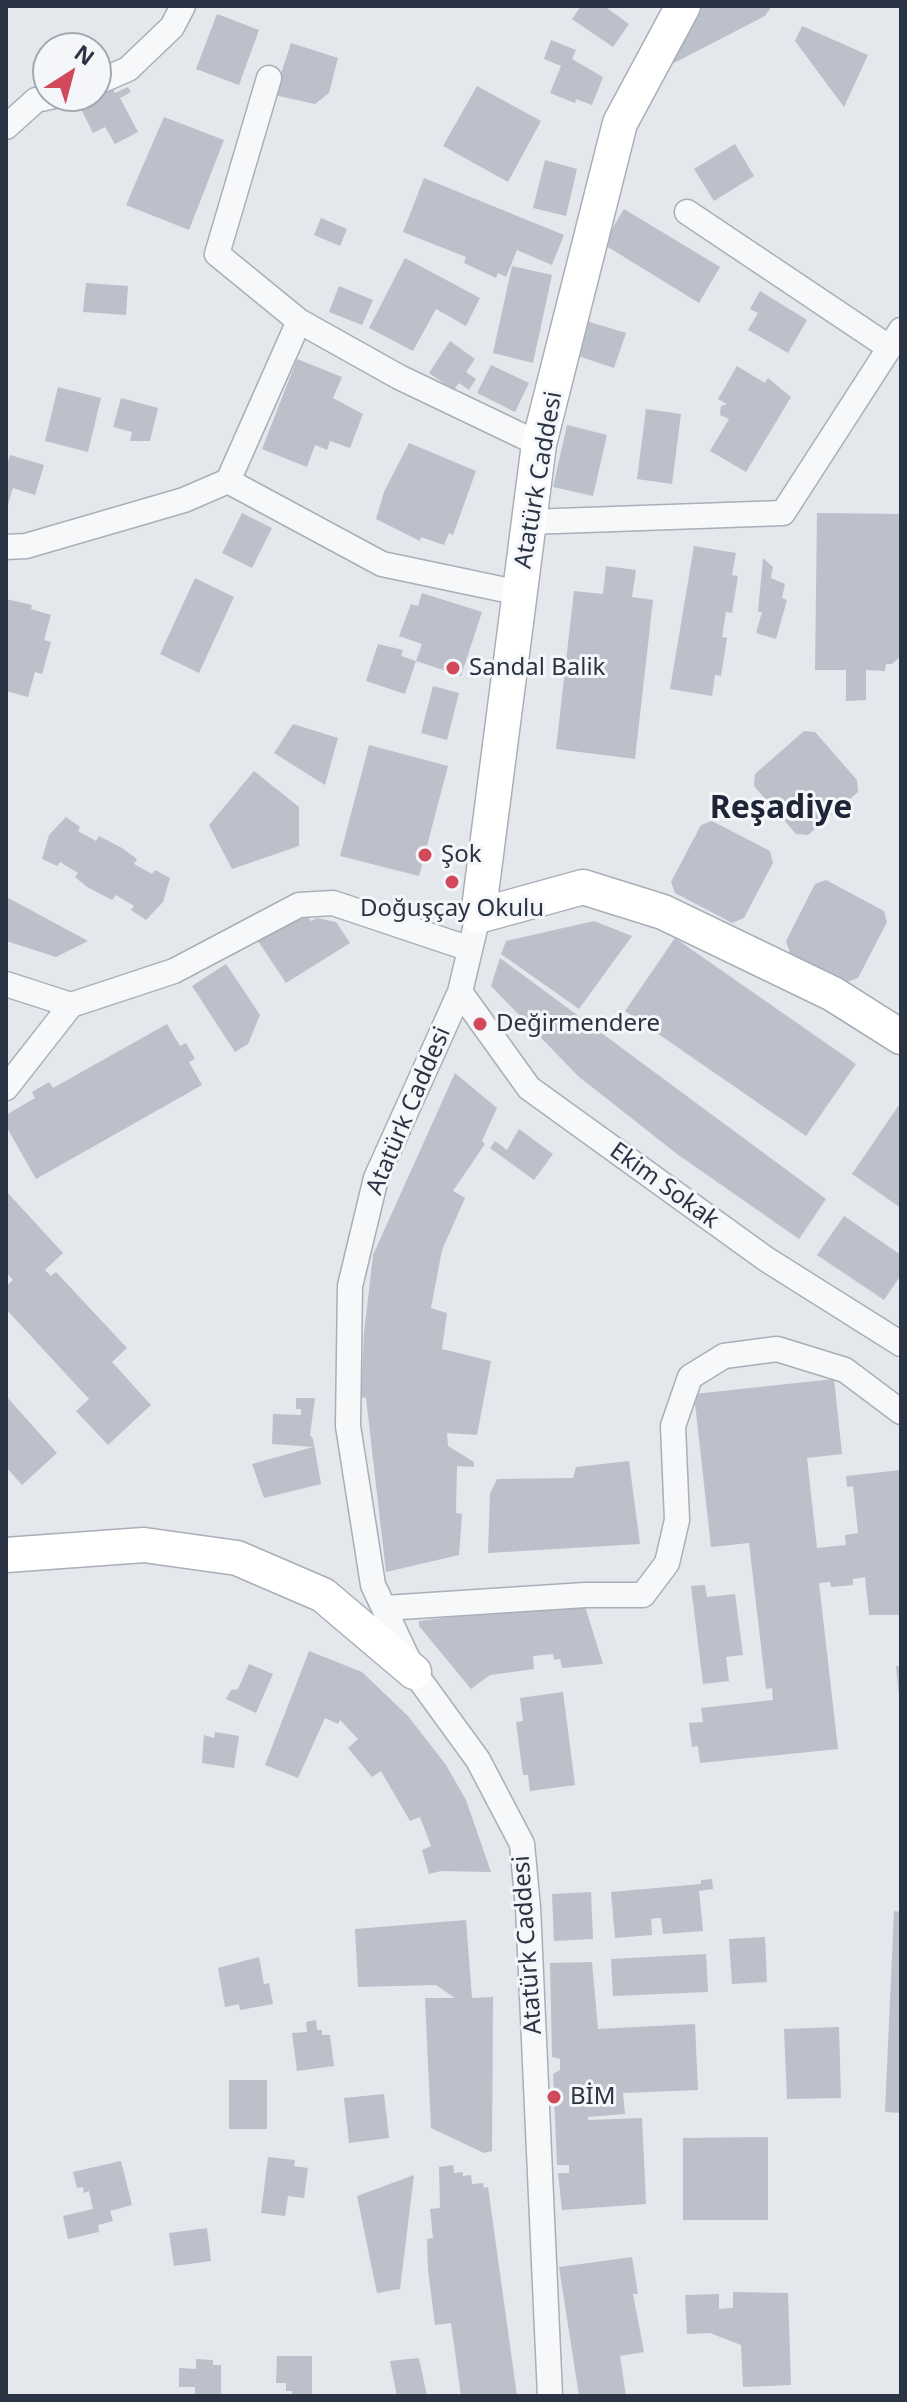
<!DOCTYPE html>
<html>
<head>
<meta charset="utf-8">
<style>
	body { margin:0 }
	#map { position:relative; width:907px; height:2402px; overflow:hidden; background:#e4e7ec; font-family:"Noto Sans",sans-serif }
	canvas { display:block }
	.frame { position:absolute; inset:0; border:8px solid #2b3445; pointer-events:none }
	.north { position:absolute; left:32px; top:32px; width:80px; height:80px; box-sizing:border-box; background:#f4f6f9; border:2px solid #a4a8b1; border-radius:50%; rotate:36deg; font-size:22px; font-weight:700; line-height:32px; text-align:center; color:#2b3445 }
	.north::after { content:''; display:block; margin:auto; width:28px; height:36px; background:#d1495b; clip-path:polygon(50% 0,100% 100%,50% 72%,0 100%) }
</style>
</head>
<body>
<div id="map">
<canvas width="907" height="2402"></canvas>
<div class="frame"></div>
<div class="north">N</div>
</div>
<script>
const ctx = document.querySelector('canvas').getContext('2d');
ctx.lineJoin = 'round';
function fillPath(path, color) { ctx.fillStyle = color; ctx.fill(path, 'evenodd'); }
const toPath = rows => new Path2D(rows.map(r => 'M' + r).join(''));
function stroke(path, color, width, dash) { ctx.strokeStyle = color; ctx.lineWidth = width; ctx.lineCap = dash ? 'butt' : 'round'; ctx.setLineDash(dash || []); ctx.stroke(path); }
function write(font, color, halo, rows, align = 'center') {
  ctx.font = font + ' "Noto Sans",sans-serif'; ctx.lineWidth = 6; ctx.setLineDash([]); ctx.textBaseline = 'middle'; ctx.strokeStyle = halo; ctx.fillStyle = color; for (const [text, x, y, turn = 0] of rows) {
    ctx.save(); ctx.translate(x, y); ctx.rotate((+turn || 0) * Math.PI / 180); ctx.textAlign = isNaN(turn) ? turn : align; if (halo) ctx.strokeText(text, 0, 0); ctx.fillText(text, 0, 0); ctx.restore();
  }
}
const building = toPath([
	[581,6,604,6,629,24,613,47,572,19],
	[701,6,772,6,765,16,672,64,664,59],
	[217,14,259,30,239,85,196,69],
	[802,26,868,55,844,107,795,41],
	[551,40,576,50,572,59,603,77,592,105,576,99,575,103,550,93,561,66,544,59],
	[291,43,338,58,329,93,315,104,274,95],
	[477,86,541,121,508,182,443,146],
	[128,87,131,92,120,98,138,132,115,144,105,127,93,133,78,103,100,91,101,95,113,89,115,93],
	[164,117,224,140,189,230,126,205],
	[735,144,754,176,714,201,694,169],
	[545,160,577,169,566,216,533,208],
	[424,178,564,235,552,265,517,250,506,277,498,273,496,278,464,263,466,257,403,232],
	[624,209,720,267,699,303,603,244],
	[321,218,347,229,340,246,314,235],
	[405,258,480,298,466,326,436,309,413,351,369,328],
	[512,266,552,275,533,363,493,353],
	[86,283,128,286,126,315,83,312],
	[339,286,373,300,362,325,329,312],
	[760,291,807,320,788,353,748,330,758,313,750,309],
	[583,320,626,333,614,368,572,354],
	[450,341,475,359,466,372,476,379,469,390,459,383,454,390,429,373],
	[297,359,342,377,333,398,363,414,350,448,330,441,327,450,315,445,307,467,262,449],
	[491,365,529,383,515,412,477,393],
	[737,366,765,383,768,378,791,397,746,472,710,451,729,419,720,415,721,406,727,404,718,399],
	[58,387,101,398,88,452,45,441],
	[121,398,158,408,150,441,130,441,132,432,113,427],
	[646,409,681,414,672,484,637,479],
	[567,425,607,435,593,496,553,487],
	[409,443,476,471,453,535,449,533,444,545,421,537,420,541,376,519,384,492],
	[10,455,44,465,35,495,13,488,7,508,6,469],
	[242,513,272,528,252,568,222,553],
	[817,513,901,514,901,656,892,664,886,664,885,671,866,670,866,700,846,701,846,670,815,670],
	[694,546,736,553,732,575,738,576,732,613,726,612,722,637,727,638,721,676,715,675,712,696,670,689],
	[763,558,773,567,771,578,785,584,782,598,787,600,776,639,756,633,762,612,758,612],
	[606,566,636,570,632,597,653,600,635,759,556,749,574,591,603,594],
	[195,578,234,597,199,673,160,654],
	[422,593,482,612,461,676,416,661,422,644,399,636,411,604,418,606],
	[6,599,32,605,31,609,51,615,44,640,51,642,42,674,35,672,28,697,6,691],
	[378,644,403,650,401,656,416,661,405,694,366,681],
	[433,686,459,693,447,740,421,733],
	[293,724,338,738,325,785,274,753],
	[804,731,815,732,857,780,858,792,808,835,796,834,754,786,755,774],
	[369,745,448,766,419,876,340,856],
	[254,771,299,807,299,846,232,869,209,825],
	[66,817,80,827,78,831,96,841,99,836,122,848,137,859,134,864,152,874,155,870,170,878,163,902,146,920,131,910,134,906,116,895,112,900,87,887,75,877,78,873,60,862,57,866,42,859,49,835],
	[712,821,770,851,773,863,744,918,732,923,675,893,671,882,701,825],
	[826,880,884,911,887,922,858,978,847,982,790,953,786,941,815,884],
	[6,897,25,907,88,941,56,957,6,941],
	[307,916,311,921,317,918,336,922,350,943,286,983,258,941,268,933],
	[594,921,632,936,579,1009,501,954,506,941],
	[675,938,856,1064,806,1136,625,1011],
	[500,958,826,1199,799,1239,677,1154,578,1076,491,986],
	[226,964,260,1015,248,1044,235,1052,192,986],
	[167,1024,180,1046,186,1043,195,1059,189,1062,202,1085,36,1179,6,1126,6,1115,35,1098,32,1092,49,1082,53,1088],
	[455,1073,497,1108,482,1141,485,1144,453,1191,465,1198,442,1250,431,1308,447,1313,442,1349,491,1361,477,1435,447,1433,448,1446,474,1462,474,1467,457,1466,456,1513,462,1514,459,1555,386,1572,366,1398,361,1397,364,1333,373,1255],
	[901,1102,901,1208,852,1174],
	[519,1129,553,1154,534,1180,490,1148,495,1141,507,1150],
	[6,1191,63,1253,45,1270,51,1276,56,1272,127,1348,112,1362,151,1405,108,1445,76,1411,89,1399,6,1309,6,1286,13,1280,6,1272],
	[844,1216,901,1255,901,1275,884,1300,817,1255],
	[834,1379,842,1454,807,1458,817,1548,846,1545,845,1535,858,1533,853,1486,847,1487,846,1476,901,1470,901,1615,869,1615,865,1577,853,1579,853,1585,831,1587,830,1582,819,1583,838,1749,700,1763,698,1746,692,1747,689,1723,703,1722,701,1708,773,1700,772,1688,766,1689,749,1543,711,1547,694,1394],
	[6,1396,57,1453,22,1485,6,1467],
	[296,1398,315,1398,310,1435,313,1439,321,1484,264,1498,252,1464,313,1447,272,1444,273,1414,301,1415,301,1409,296,1409],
	[629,1461,640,1544,488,1553,490,1494,497,1479,573,1478,576,1467],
	[705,1585,707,1597,735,1594,743,1655,726,1657,729,1681,703,1684,691,1586],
	[583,1600,603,1664,562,1668,560,1659,554,1660,553,1654,533,1656,534,1669,490,1675,471,1689,419,1626,419,1621],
	[309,1651,362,1672,408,1716,446,1765,466,1800,491,1872,441,1871,429,1874,422,1850,431,1846,420,1817,410,1821,381,1771,372,1777,348,1748,358,1739,340,1720,338,1724,325,1718,298,1778,265,1765],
	[249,1664,273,1674,256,1713,226,1699,231,1690,238,1689],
	[896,1666,901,1666,901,1696,899,1696],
	[563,1692,575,1785,530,1791,528,1775,523,1775,516,1722,523,1721,520,1698],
	[215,1732,239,1736,234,1768,202,1763,204,1735,214,1738],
	[712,1879,713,1889,699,1891,703,1931,663,1934,661,1918,657,1918,651,1919,652,1935,615,1938,611,1892,701,1884,701,1880],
	[591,1892,593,1939,554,1941,552,1894],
	[894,1911,901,1912,901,2113,885,2112],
	[466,1920,472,1998,493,1997,492,2151,484,2153,431,2128,425,1998,455,1998,436,1985,358,1987,355,1929],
	[765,1937,767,1982,732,1984,729,1939],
	[706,1954,708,1992,613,1996,611,1959],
	[259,1957,264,1984,269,1983,273,2004,240,2010,239,2004,225,2007,218,1968],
	[592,1962,598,2029,695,2024,698,2090,623,2093,625,2114,588,2117,588,2120,642,2118,646,2204,562,2210,558,2173,569,2173,569,2165,557,2165,553,2074,560,2070,560,2059,552,2057,550,1963],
	[316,2020,317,2030,322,2030,322,2035,330,2035,334,2066,297,2071,292,2033,307,2032,306,2022],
	[839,2027,841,2098,787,2099,784,2029],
	[229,2080,267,2080,267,2129,229,2129],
	[384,2094,389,2138,349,2143,344,2098],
	[768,2137,768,2220,683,2220,683,2138],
	[268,2157,295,2160,294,2166,308,2168,304,2198,288,2196,285,2216,261,2213],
	[121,2161,132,2205,110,2211,113,2221,98,2225,99,2232,68,2239,63,2216,93,2209,89,2191,84,2193,83,2187,77,2188,73,2172],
	[453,2165,454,2173,463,2172,463,2176,471,2175,472,2184,483,2183,484,2188,488,2187,517,2396,461,2396,451,2323,435,2325,428,2270,427,2239,433,2238,430,2209,440,2208,439,2167],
	[414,2175,400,2289,377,2293,357,2196],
	[207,2228,211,2261,174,2266,169,2233],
	[632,2257,638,2294,633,2294,644,2352,620,2356,626,2396,579,2396,559,2267],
	[733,2292,788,2293,791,2385,743,2387,741,2345,710,2333,687,2334,685,2295,719,2294,719,2309,733,2308],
	[277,2356,312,2356,312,2396,292,2396,292,2391,286,2391,286,2383,276,2383],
	[419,2358,427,2396,397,2396,390,2361],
	[196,2359,213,2360,213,2365,221,2365,221,2396,195,2396,195,2387,179,2387,179,2368,196,2369]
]);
const street = toPath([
	[269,78,217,254,299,321,399,377,539,444],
	[96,83,128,69,172,27,183,6],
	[6,127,36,100,54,96],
	[687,212,890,348],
	[228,481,382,564,520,593],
	[529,522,783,513,901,330],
	[6,547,26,546,184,500,228,481,299,321],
	[478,916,460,992,376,1178,350,1286,348,1426,373,1585,414,1672,478,1760,522,1844,528,1907,550,2396],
	[6,984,71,1005],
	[460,992,529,1088,766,1259,901,1344],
	[6,1088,71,1005,174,971,299,905,333,903,470,949],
	[385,1608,585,1595,643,1595,667,1563,677,1520,673,1426,690,1377,724,1356,777,1349,845,1370,901,1412]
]);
const secondary = toPath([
	[683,6,620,123,539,444,478,916,583,887,663,912,833,994,901,1037],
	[6,1555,144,1545,237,1558,323,1595,414,1672]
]);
const markers = [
	[453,668,8,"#d1495b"],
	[425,855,8,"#d1495b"],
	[452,882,8,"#d1495b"],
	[480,1024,8,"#d1495b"],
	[554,2097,8,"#d1495b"]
];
const streetNames = [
	["Atatürk Caddesi",539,480,-80],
	["Atatürk Caddesi",409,1111,-67],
	["Ekim Sokak",664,1186,36],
	["Atatürk Caddesi",528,1945,-94]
];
const poiNames = [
	["Sandal Balik",469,668],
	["Şok",441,855],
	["Doğuşçay Okulu",452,909,"center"],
	["Değirmendere",496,1024],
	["BİM",570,2097]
];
const districtNames = [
	["Reşadiye",781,809]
];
fillPath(building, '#bbc0ca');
stroke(street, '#a9aeb7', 27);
stroke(secondary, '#a9aeb7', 37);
stroke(street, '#f7f8fa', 24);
stroke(secondary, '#fff', 34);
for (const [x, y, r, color] of markers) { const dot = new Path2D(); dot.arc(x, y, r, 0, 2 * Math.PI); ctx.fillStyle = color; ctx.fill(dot); stroke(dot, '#f4f6f9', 3); }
write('24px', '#2b3445', '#f4f6f9', streetNames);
write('24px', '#2b3445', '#f4f6f9', poiNames, 'left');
write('bold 32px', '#1d2536', '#f4f6f9', districtNames);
</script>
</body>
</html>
